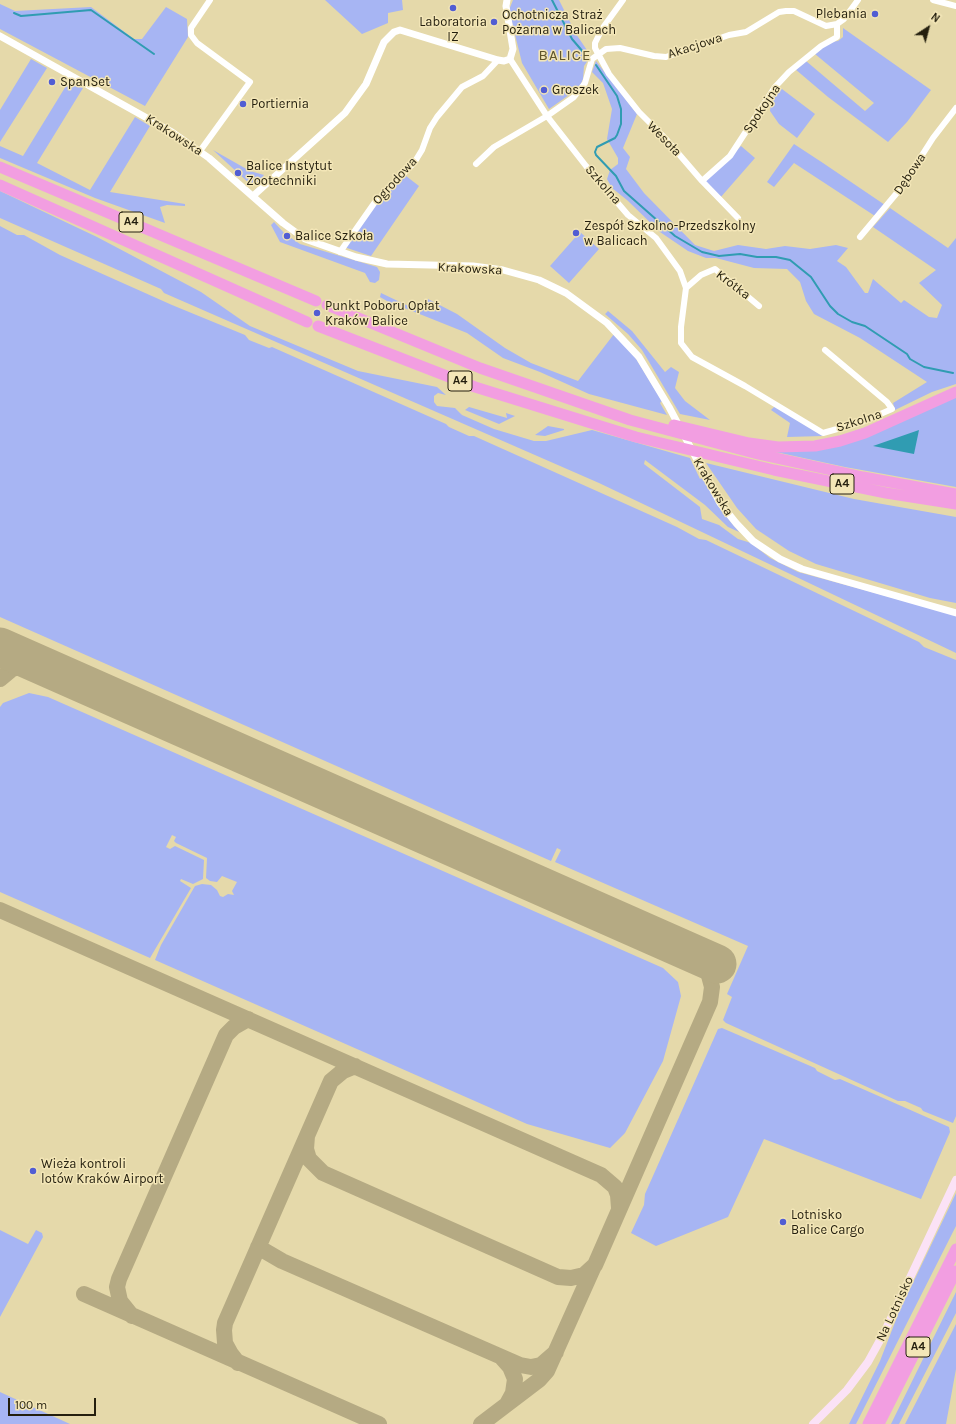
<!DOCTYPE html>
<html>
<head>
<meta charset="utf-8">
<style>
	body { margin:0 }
	#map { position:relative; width:956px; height:1424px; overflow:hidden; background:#e5d9aa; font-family:Karla,sans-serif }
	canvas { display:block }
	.north { position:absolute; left:908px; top:8px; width:40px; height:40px; -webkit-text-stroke:3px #f3e6b7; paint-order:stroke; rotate:36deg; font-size:11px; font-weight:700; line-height:16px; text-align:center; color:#241f0e }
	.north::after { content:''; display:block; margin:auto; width:14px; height:18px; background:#241f0e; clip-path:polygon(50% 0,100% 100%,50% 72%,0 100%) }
	.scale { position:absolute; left:8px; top:1398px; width:88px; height:18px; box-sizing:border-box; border:2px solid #241f0e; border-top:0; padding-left:5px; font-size:12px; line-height:14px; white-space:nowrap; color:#241f0e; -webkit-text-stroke:3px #f3e6b7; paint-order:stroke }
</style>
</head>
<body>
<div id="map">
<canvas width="956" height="1424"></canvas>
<div class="north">N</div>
<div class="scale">100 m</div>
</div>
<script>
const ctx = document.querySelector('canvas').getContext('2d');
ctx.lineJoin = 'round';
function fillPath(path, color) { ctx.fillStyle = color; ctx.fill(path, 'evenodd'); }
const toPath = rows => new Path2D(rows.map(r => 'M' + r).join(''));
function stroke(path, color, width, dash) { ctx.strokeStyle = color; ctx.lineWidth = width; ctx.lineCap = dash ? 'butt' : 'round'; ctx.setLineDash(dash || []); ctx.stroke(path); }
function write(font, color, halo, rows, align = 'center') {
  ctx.font = font + ' Karla,sans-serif'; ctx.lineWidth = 3; ctx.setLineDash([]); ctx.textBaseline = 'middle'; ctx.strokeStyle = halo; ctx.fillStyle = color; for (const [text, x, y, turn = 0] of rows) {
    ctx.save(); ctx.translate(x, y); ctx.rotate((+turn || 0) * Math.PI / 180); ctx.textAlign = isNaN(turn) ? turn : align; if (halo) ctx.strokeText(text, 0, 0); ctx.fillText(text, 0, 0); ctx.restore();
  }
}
const green = toPath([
	[325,0,402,0,403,10,388,13,388,23,362,34],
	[513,0,559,0,576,34,591,56,584,66,583,79,579,88,549,109,522,63,509,10],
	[0,4,15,11,91,7,134,39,142,39,166,7,187,19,188,37,145,106,0,29],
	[843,28,931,90,907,122,888,142,828,97,795,69,806,61,865,111,874,103,815,54,830,42,838,41,843,37],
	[31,59,47,68,0,142,0,110],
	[596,61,637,114,623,148,630,157,626,169,644,193,695,245,714,251,738,245,766,249,785,246,810,249,836,245,848,248,837,261,846,267,865,293,868,293,873,279,901,303,904,300,929,317,937,318,942,305,919,283,936,270,873,227,890,208,948,248,956,238,956,384,932,392,895,410,893,403,927,382,860,338,814,314,806,301,800,282,787,269,754,268,716,258,706,258,688,251,660,232,627,200,612,188,607,179,610,170,618,164,618,158,607,139,612,109,603,83,592,72],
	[69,81,83,88,37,163,90,190,135,117,150,126,110,192,185,204,185,206,167,205,160,207,165,223,95,198,0,158,0,146,23,156],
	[778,86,815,114,797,138,779,124,770,111,772,97],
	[794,144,823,163,885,205,875,216,794,163,774,187,767,182],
	[741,146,755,158,720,198,705,182],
	[213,150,250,171,264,175,256,184,251,185],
	[406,176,419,186,371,256,344,247,381,198],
	[0,191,97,237,201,292,250,326,358,371,437,387,446,395,438,393,434,396,434,402,437,406,455,408,462,415,494,429,534,441,546,441,592,430,690,458,700,479,702,478,722,511,739,532,728,527,705,505,645,460,644,464,700,507,702,519,719,525,738,539,751,543,770,558,798,572,956,615,956,653,599,483,164,293,161,289,0,218],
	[274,222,285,234,300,244,377,267,380,272,379,280,375,283,370,282,365,273,280,242,271,225],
	[0,226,17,235,24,235,60,255,172,305,245,335,249,340,269,348,272,347,446,424,449,427,469,436,474,436,677,527,699,539,706,540,919,642,924,647,956,660,956,1116,953,1123,923,1111,921,1108,905,1101,898,1101,726,1023,723,1020,732,997,727,994,748,946,555,862,561,850,557,848,551,861,0,617],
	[580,232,599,249,569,283,550,266],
	[381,293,421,312,428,299,457,314,505,348,531,363,578,381,614,334,630,349,662,401,660,403,667,415,589,394,540,372,503,358,467,333,387,301,380,297],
	[608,311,632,331,665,372,671,367,679,372,675,388,685,401,710,420,680,414,642,350,628,334,605,314],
	[956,396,956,487,845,467,776,452,797,451],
	[775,406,823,436,787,437,790,423,771,410],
	[469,407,507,418,506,413,515,416,499,424,465,410],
	[548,426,564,429,564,430,545,436,535,435],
	[706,463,854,499,956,517,956,603,930,598,816,564,789,551,756,529,737,508],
	[29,693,48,697,663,968,678,982,681,996,663,1061,625,1133,610,1148,527,1124,155,960,161,945,195,886,202,884,211,885,217,890,220,896,223,897,228,894,234,895,232,891,237,882,222,876,217,882,210,881,206,878,207,858,176,843,174,841,176,837,172,835,166,847,170,849,175,846,204,860,203,879,193,884,181,879,180,881,191,888,150,958,0,892,0,707,3,703],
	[722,1028,815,1068,817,1071,835,1080,840,1079,949,1127,950,1132,921,1199,764,1139,728,1217,656,1246,631,1233,644,1205,645,1194,718,1029],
	[956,1193,956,1226,856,1424,849,1424,880,1361,899,1312],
	[0,1230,28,1244,36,1230,42,1233,43,1237,0,1317],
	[956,1292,956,1313,899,1424,891,1424],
	[956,1324,956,1369,946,1424,905,1424],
	[0,1392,70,1424,0,1424]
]);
const water = toPath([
	[919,430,914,454,873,446]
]);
const stream = toPath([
	[552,0,572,39,590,60],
	[14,13,21,16,91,10,154,54],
	[596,65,617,96,621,109,621,124,617,135,615,138,597,147,595,152,596,155,616,176,624,191,675,236,702,252,719,256,740,254,757,257,776,257,790,260,811,277,830,306,838,314,852,322,865,326,907,354,910,359,924,367,953,373]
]);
const taxiway = toPath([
	[0,679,12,669,28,664,51,670],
	[0,910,601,1175,615,1187,618,1195,619,1208],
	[307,1136,306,1149,309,1159,323,1173,558,1277,571,1278,584,1275,595,1265,710,1002,712,987,708,972,701,962,691,951],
	[258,1247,282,1261,520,1365,531,1367,541,1365,556,1352],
	[84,1294,379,1424],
	[132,1316,120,1301,117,1287,119,1279,226,1035,234,1027,248,1019],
	[502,1358,510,1367,515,1379,513,1393,507,1404],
	[238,1363,231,1354,225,1343,224,1330,225,1323,331,1081,343,1071,355,1066],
	[481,1424,539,1380,547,1371,594,1266]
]);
const runway = toPath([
	[0,647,717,964]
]);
const minor = toPath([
	[623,0,602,29,595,43,595,48,609,74,639,112,665,138,702,181,738,218],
	[933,0,956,6],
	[510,59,547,116,586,166,628,215,656,238,680,271,686,288,681,327,681,343,692,357,745,386,823,433,862,422,892,409,887,402,825,350],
	[200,151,250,82,197,43,191,35,191,28,210,0],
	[476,164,494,147,547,116,574,97,585,83,592,59,606,49,620,48,654,56,666,57,729,35,746,32,779,12,786,11,794,11,826,26,837,24,844,19,858,0],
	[702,181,730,156,775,87,789,72,821,46,837,37,837,24],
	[860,237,901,188,933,138,956,108],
	[340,252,375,202,414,163,422,150,430,128,437,117,462,87,483,76,498,60],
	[686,288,701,275,715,269,759,306]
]);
const tertiary = toPath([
	[0,36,172,132,209,158,283,223,305,239,356,257,387,264,473,266,503,270,539,280,566,293,607,323,639,357,669,407,720,503,736,523,753,541,780,559,802,569,956,613],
	[253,196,345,113,366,84,384,42,394,32,400,30,498,60,504,61,510,59,513,49,506,6,507,0]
]);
const secondary = toPath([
	[813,1424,847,1390,868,1362,884,1333,956,1180]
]);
const motorway = toPath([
	[0,167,316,301],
	[0,185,307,322],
	[327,305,480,368,630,420,758,454,863,477,956,494],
	[318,326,475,387,636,437,774,470,886,493,956,504],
	[674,425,749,443,778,447,815,446,840,441,865,433,956,392],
	[868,1424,956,1249],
	[879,1424,956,1271]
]);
const markers = [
	[453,8,4,"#515dd3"],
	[875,14,4,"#515dd3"],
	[494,22,4,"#515dd3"],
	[52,82,4,"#515dd3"],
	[544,90,4,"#515dd3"],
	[243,104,4,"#515dd3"],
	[238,173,4,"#515dd3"],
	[576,233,4,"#515dd3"],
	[287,236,4,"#515dd3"],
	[317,313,4,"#515dd3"],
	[33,1171,4,"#515dd3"],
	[783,1222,4,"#515dd3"]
];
const shields = [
	[131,222,24],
	[460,381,24],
	[842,484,24],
	[918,1347,24]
];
const shieldNames = [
	["A4",131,222],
	["A4",460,381],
	["A4",842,484],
	["A4",918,1347]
];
const poiNames = [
	["Plebania",867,14,"right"],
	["Ochotnicza Straż",502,15],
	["Pożarna w Balicach",502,30],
	["Laboratoria",453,22,"center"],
	["IZ",453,37,"center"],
	["SpanSet",60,82],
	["Groszek",552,90],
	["Portiernia",251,104],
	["Balice Instytut",246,166],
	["Zootechniki",246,181],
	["Zespół Szkolno-Przedszkolny",584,226],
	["w Balicach",584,241],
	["Balice Szkoła",295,236],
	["Punkt Poboru Opłat",325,306],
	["Kraków Balice",325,321],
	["Wieża kontroli",41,1164],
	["lotów Kraków Airport",41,1179],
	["Lotnisko",791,1215],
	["Balice Cargo",791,1230]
];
const streetNames = [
	["Akacjowa",695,46,-18],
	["Spokojna",762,109,-56],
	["Krakowska",174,135,33],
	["Wesoła",664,139,46],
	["Dębowa",910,174,-56],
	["Ogrodowa",395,181,-48],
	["Szkolna",603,185,49],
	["Krakowska",470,269,3],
	["Krótka",733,285,37],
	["Szkolna",859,421,-18],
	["Krakowska",713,487,59],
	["Na Lotnisko",895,1309,-65]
];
const quarterNames = [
	["BALICE",565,56]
];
fillPath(green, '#a7b5f3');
fillPath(water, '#309cb2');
stroke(stream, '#309cb2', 2);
stroke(taxiway, '#b5aa83', 16);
stroke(runway, '#b5aa83', 39);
stroke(minor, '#fff', 6);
stroke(tertiary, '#fff', 7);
stroke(secondary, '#fbe2f6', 8);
stroke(motorway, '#f29ee1', 11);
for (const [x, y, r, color] of markers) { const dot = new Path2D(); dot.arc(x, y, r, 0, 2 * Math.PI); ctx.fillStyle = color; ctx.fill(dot); stroke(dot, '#f3e6b7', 1.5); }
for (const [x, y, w] of shields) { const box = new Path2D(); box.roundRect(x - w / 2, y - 10, w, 20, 3); ctx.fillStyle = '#f3e6b7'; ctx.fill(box); stroke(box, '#241f0e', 1); }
write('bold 12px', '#241f0e', null, shieldNames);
write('13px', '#241f0e', '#f3e6b7', poiNames, 'left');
write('13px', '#241f0e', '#f3e6b7', streetNames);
ctx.letterSpacing = '1px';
write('15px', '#60552b', '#f3e6b7', quarterNames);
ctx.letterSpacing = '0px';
</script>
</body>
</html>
